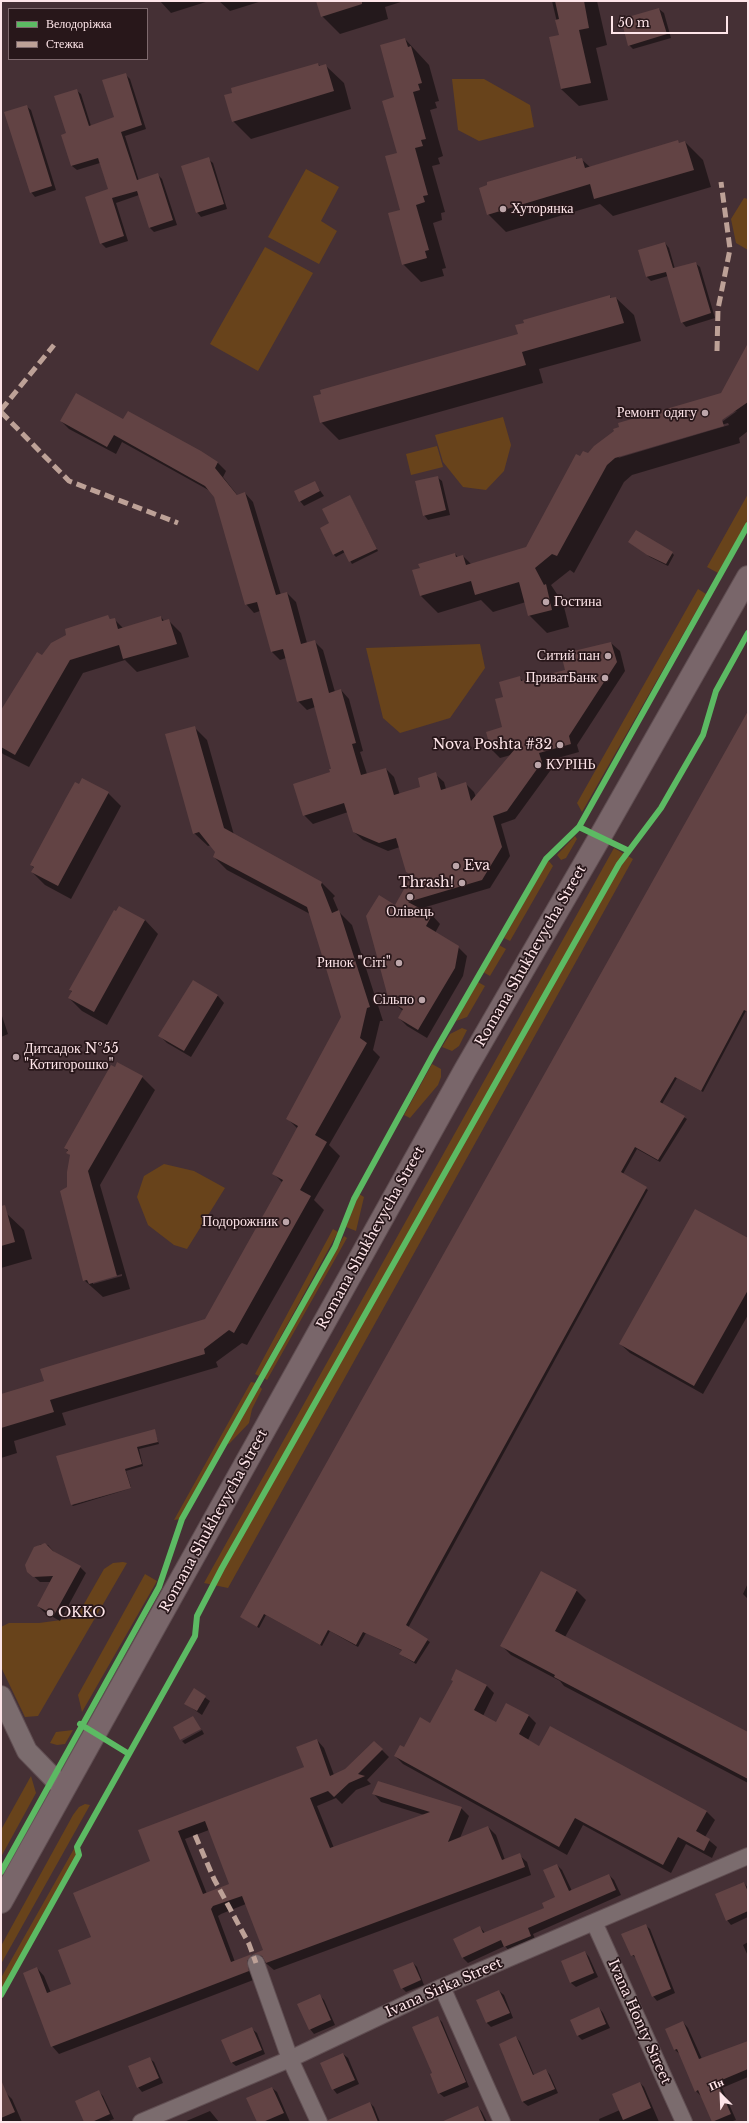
<!DOCTYPE html>
<html>
<head>
<meta charset="utf-8">
<style>
	body { margin:0 }
	#map { position:relative; width:749px; height:2123px; overflow:hidden; background:#453035; font-family:"Libre Baskerville",serif }
	canvas { display:block }
	.frame { position:absolute; inset:0; border:2px solid #fee5e9; pointer-events:none }
	.legend { position:absolute; left:8px; top:8px; width:140px; height:52px; box-sizing:border-box; background:#28171a; border:1px solid #7e696d; margin:0; padding:5px 7px; list-style:none; font-size:12px; color:#fee5e9 }
	.legend li { display:flex; align-items:center; gap:8px; height:20px }
	.legend b { width:20px; border:1px solid #7e696d }
	.north { position:absolute; left:701px; top:2075px; width:40px; height:40px; -webkit-text-stroke:3px #28171a; paint-order:stroke; rotate:336deg; font-size:11px; font-weight:700; line-height:16px; text-align:center; color:#fee5e9 }
	.north::after { content:''; display:block; margin:auto; width:14px; height:18px; background:#fee5e9; clip-path:polygon(50% 0,100% 100%,50% 72%,0 100%) }
	.scale { position:absolute; left:611px; top:16px; width:117px; height:18px; box-sizing:border-box; border:2px solid #fee5e9; border-top:0; padding-left:5px; font-size:12px; line-height:14px; white-space:nowrap; color:#fee5e9; -webkit-text-stroke:3px #28171a; paint-order:stroke }
</style>
</head>
<body>
<div id="map">
<canvas width="749" height="2123"></canvas>
<div class="frame"></div>
<ul class="legend">
<li><b style="height:5px;background:#5cba63"></b>Велодоріжка</li>
<li><b style="height:5px;background:#bda197"></b>Стежка</li>
</ul>
<div class="north">Пн</div>
<div class="scale">50 m</div>
</div>
<script>
const ctx = document.querySelector('canvas').getContext('2d');
ctx.lineJoin = 'round';
function fillPath(path, color) { ctx.fillStyle = color; ctx.fill(path, 'evenodd'); }
const toPath = rows => new Path2D(rows.map(r => 'M' + r).join(''));
function stroke(path, color, width, dash) { ctx.strokeStyle = color; ctx.lineWidth = width; ctx.lineCap = dash ? 'butt' : 'round'; ctx.setLineDash(dash || []); ctx.stroke(path); }
function write(font, color, halo, rows, align = 'center') {
  ctx.font = font + ' "Libre Baskerville",serif'; ctx.lineWidth = 3.5; ctx.setLineDash([]); ctx.textBaseline = 'middle'; ctx.strokeStyle = halo; ctx.fillStyle = color; for (const [text, x, y, turn = 0] of rows) {
    ctx.save(); ctx.translate(x, y); ctx.rotate((+turn || 0) * Math.PI / 180); ctx.textAlign = isNaN(turn) ? turn : align; if (halo) ctx.strokeText(text, 0, 0); ctx.fillText(text, 0, 0); ctx.restore();
  }
}
const green = toPath([
	[452,79,484,79,530,105,534,127,479,141,458,130],
	[306,169,339,187,321,221,337,231,319,264,268,237],
	[744,198,748,199,748,250,736,243,731,219],
	[265,247,313,273,258,371,210,344],
	[503,417,511,445,504,471,486,490,463,487,443,462,435,435],
	[437,446,443,467,411,475,406,454],
	[748,494,748,520,718,573,707,567],
	[698,589,706,594,582,812,577,803],
	[480,644,485,668,450,718,400,733,383,718,366,648],
	[575,836,577,839,566,858,561,860,557,855],
	[614,848,633,859,228,1588,204,1583],
	[548,860,553,866,510,941,504,938],
	[499,945,506,949,490,976,483,972],
	[478,982,485,986,467,1017,456,1021],
	[462,1028,467,1030,459,1046,452,1051,442,1047,450,1034],
	[432,1064,441,1069,441,1077,438,1085,410,1118,404,1115],
	[164,1164,194,1171,225,1188,187,1249,174,1245,148,1225,137,1197,144,1176],
	[359,1194,364,1197,356,1231,346,1227],
	[333,1229,338,1232,259,1376,255,1374],
	[344,1236,347,1238,267,1380,264,1378],
	[251,1382,256,1383,180,1519,174,1520],
	[259,1386,262,1389,252,1409,249,1423,229,1444,227,1443],
	[123,1562,127,1563,38,1716,25,1717,1,1667,1,1627,9,1623,39,1623,76,1618,104,1569,113,1563],
	[145,1574,157,1581,82,1712,78,1695],
	[73,1730,65,1744,57,1745,50,1743,56,1732],
	[31,1776,36,1793,1,1857,1,1830],
	[85,1804,90,1805,1,1964,1,1946,73,1815,79,1807],
	[75,1847,77,1855,1,1992,1,1978]
]);
const shadow = toPath([
	[160,1,209,1,171,13],
	[219,1,262,1,230,11],
	[317,1,404,1,385,7,388,19,340,34,322,16],
	[552,1,597,1,607,45,596,48,608,100,579,106,561,89,560,35],
	[659,9,664,13,671,38,633,49,629,45],
	[405,39,429,65,439,101,435,102,437,108,430,110,443,156,438,158,440,164,432,166,445,212,441,213,442,220,433,223,446,268,442,269,444,276,421,282,403,264,395,98],
	[318,64,321,67,326,66,344,83,351,109,251,139,233,121],
	[125,74,130,79,146,129,125,136,139,181,158,175,162,179,177,225,154,232,150,228,139,195,116,203,128,241,106,248,101,243,109,190,100,163,77,170,72,166,63,135,68,134,76,90,81,94,91,126,115,118],
	[26,106,31,110,56,190,35,197,31,192],
	[677,141,680,144,685,142,703,160,711,187,613,216,600,204,506,232,488,214,575,157,578,160,581,159,590,167],
	[208,159,213,163,227,209,201,217,197,212],
	[665,243,669,248,675,269,695,263,700,267,715,318,686,327,682,322,668,276,651,281,647,277,639,251],
	[609,296,612,299,616,298,634,315,641,341,539,369,543,383,339,440,321,422],
	[748,346,748,431,739,438,740,443,632,475,624,482,574,573,570,570,551,585,563,603,569,627,547,633,529,615,526,602,493,612,481,600,438,613,421,596,455,554,458,557,463,556,471,564,526,548,581,457,722,394],
	[737,411,719,424,718,422,732,412],
	[728,423,729,425,618,458,621,455],
	[61,421,124,421,218,463,226,471,223,477,238,496,245,493,253,502,281,595,287,593,296,602,307,643,314,641,323,650,335,692,341,690,349,699,363,751,360,752,367,774,386,769,394,777,400,795,422,788,435,774,444,782,446,789,465,783,474,792,476,797,511,755,500,758,492,750,503,728,504,697,519,677,524,682,566,671,611,643,620,651,625,671,577,745,579,752,547,761,550,771,515,819,501,824,510,856,490,888,419,909,432,915,440,924,435,933,458,947,467,956,463,976,427,1038,407,1026,399,1018,403,1011,390,1000,395,906,412,877,407,871,400,847,388,851,363,840,354,832,348,812,313,824,304,815,332,769,315,707,307,710,298,701,286,658,280,660,272,652,260,611,254,613,246,604,218,504,212,492,122,442,116,454,69,429],
	[437,477,442,481,450,515,428,520,424,515],
	[314,482,324,496,304,506,300,501],
	[350,496,378,551,352,564,345,552,336,557,334,555,321,528,330,524],
	[632,544,672,553,674,555,668,566,650,557],
	[108,616,111,620,114,619,123,628,161,617,164,621,168,620,181,633,189,657,137,672,125,660,83,673,29,767,3,754,1,752,1,712],
	[748,713,748,1012,746,1011,703,1092,677,1078,662,1104,687,1119,660,1162,637,1149,623,1174,648,1190,408,1628,430,1642,416,1664,403,1656,403,1651,366,1633,358,1647,330,1631,322,1646,266,1615,259,1628,241,1617],
	[194,727,207,740,234,835,322,883,335,896,333,898,339,912,352,925,383,1021,380,1021,373,1050,380,1057,329,1145,340,1156,314,1200,324,1210,247,1345,242,1343,216,1362,218,1367,62,1413,66,1425,14,1441,17,1453,1,1458,1,1395,45,1382,206,1320,283,1183,273,1173,298,1129,288,1119,342,1018,310,914,227,870,214,857,216,852,211,845,208,846,194,833],
	[108,793,121,806,71,899,45,885,32,872,34,868,31,865],
	[145,920,158,934,107,1025,82,1011,69,998,72,992,70,990],
	[193,981,218,996,224,1003,191,1057,167,1043,160,1036],
	[1,1013,8,1034,1,1037],
	[118,1063,142,1077,155,1090,100,1185,130,1289,103,1297,84,1280,68,1187,71,1157,65,1147],
	[122,1274,122,1276,93,1284,93,1282],
	[6,1213,24,1230,32,1259,1,1268,1,1214],
	[748,1239,748,1315,703,1394,630,1353,620,1344],
	[154,1430,159,1444,139,1449,143,1466,126,1471,131,1487,71,1504],
	[132,1488,73,1506,72,1505],
	[41,1544,48,1545,54,1552,80,1567,86,1573,60,1621,44,1612,38,1606,51,1582,40,1582,28,1571,35,1548],
	[748,1583,748,1599,743,1594],
	[576,1590,586,1600,565,1637,748,1734,748,1783,564,1686,560,1681,511,1655,502,1646],
	[486,1685,494,1693,483,1716,496,1723,529,1716,536,1723,528,1740,540,1747,550,1728,707,1812,715,1820,705,1837,717,1847,712,1858,686,1844,671,1873,583,1825,567,1855,403,1764,395,1756,431,1724],
	[194,1690,210,1701,202,1715,186,1704],
	[202,1730,204,1734,185,1744,182,1741],
	[317,1740,324,1748,334,1775,346,1770,374,1742,389,1757,367,1780,371,1784,356,1790,342,1804,336,1798,317,1806,334,1848,424,1815,381,1802,374,1794,461,1808,469,1816,460,1838,488,1827,496,1835,505,1860,519,1855,527,1862,531,1875,274,1970,255,1954,264,1951,246,1904,221,1914,218,1916,235,1962,252,1955,259,1962,256,1979,59,2054,52,2046,37,1968,44,1976,51,1993,72,1985,92,1938,152,1862,140,1831,305,1767],
	[209,1830,231,1884,207,1894,185,1839],
	[557,1865,562,1870,572,1891,609,1875,614,1880,621,1895,533,1934,536,1941,510,1952,505,1946,468,1963,463,1958,454,1939,480,1927,485,1933,545,1908,556,1898],
	[744,1883,748,1888,748,1917,731,1925,727,1920],
	[645,1925,650,1929,675,1993,657,2001,653,1996,637,1959,632,1955],
	[748,1942,748,1956,743,1945],
	[585,1952,589,1957,598,1977,576,1987,571,1983,562,1962],
	[413,1963,417,1967,424,1985,406,1992,402,1988],
	[499,1991,504,1995,513,2018,491,2027,487,2023,477,2000],
	[319,1995,324,2000,335,2025,314,2034,310,2029],
	[599,2008,603,2013,610,2028,582,2040,578,2036],
	[437,2017,442,2022,469,2087,444,2097,439,2093,433,2073],
	[683,2022,688,2028,702,2059,748,2042,748,2077,722,2088,736,2120,730,2122,713,2122,702,2097,696,2091,681,2055,675,2050],
	[252,2029,257,2033,265,2054,236,2066,231,2062],
	[516,2037,520,2042,534,2075,546,2070,550,2075,558,2093,528,2106,523,2102,500,2044],
	[343,2054,348,2058,359,2084,337,2094,333,2089],
	[149,2058,154,2062,163,2083,142,2092,138,2087],
	[640,2083,644,2087,659,2122,600,2122,599,2119,620,2110],
	[272,2088,277,2092,290,2122,258,2122],
	[99,2092,103,2096,114,2119,106,2122,85,2122],
	[6,2093,12,2099,22,2122,1,2122,1,2095],
	[370,2103,374,2107,380,2122,347,2122],
	[478,2107,482,2112,487,2122,455,2122],
	[210,2111,219,2122,184,2122]
]);
const building = toPath([
	[316,1,362,1,362,4,321,17],
	[555,1,584,1,589,28,579,30,591,83,561,89,549,37,559,35,555,20,559,19],
	[659,8,667,34,628,46,621,19],
	[405,38,408,47,411,46,422,83,418,84,420,90,413,92,426,139,421,140,423,146,415,148,428,195,423,196,425,202,416,205,429,250,425,251,427,258,402,265,388,213,400,210,385,156,397,153,382,101,394,97,380,45],
	[318,63,319,66,326,64,334,91,232,122,224,95,232,93,231,88],
	[126,73,142,125,121,132,137,180,158,173,173,220,149,228,137,191,112,198,124,236,100,244,85,197,108,189,98,158,71,166,61,135,66,133,54,96,77,89,89,126,114,117,102,80],
	[27,105,52,186,30,193,4,112],
	[678,140,679,143,685,141,694,170,594,199,590,184,487,215,479,188,487,185,487,182,576,156,576,159,582,158,585,168],
	[209,157,224,204,196,213,181,166],
	[665,242,673,268,696,262,711,313,681,323,666,272,646,277,638,250],
	[610,295,610,298,616,297,624,323,522,352,526,365,320,423,313,396,321,394,320,390,518,334,515,325,524,323,523,320],
	[748,343,748,402,722,420,724,426,615,458,607,465,557,556,552,554,535,568,544,585,546,584,552,610,528,616,519,582,475,595,471,581,420,596,412,570,420,568,418,564,455,553,456,557,463,555,466,565,526,547,576,454,580,456,583,451,588,453,594,446,614,431,613,429,619,427,618,423,721,393],
	[76,393,123,419,128,411,201,451,218,462,215,468,237,495,245,492,276,595,287,592,301,644,315,640,329,693,341,689,356,743,352,744,361,775,386,768,394,795,420,787,418,778,436,772,441,790,466,782,471,801,520,743,491,750,486,732,502,727,495,699,503,697,499,682,520,676,521,681,565,670,561,654,611,642,617,662,569,736,571,744,539,753,542,762,507,811,493,816,502,847,482,880,408,902,432,915,426,926,459,946,455,968,418,1030,398,1018,403,1009,389,1001,366,916,379,895,395,905,412,875,406,872,396,838,379,843,353,832,344,803,303,816,293,784,330,772,329,769,331,769,312,698,297,702,283,649,271,652,257,602,245,605,214,497,205,486,114,435,107,447,60,421],
	[438,476,446,510,423,516,415,481],
	[315,481,320,491,299,502,294,491],
	[350,495,377,549,349,562,343,550,333,555,320,528,329,523,322,509],
	[636,530,673,552,666,564,647,555,628,542],
	[108,615,110,619,115,618,118,629,161,616,162,621,169,619,177,644,123,659,119,645,70,660,15,755,1,747,1,710,37,652,42,655,51,643,66,635,65,629],
	[748,711,748,1012,744,1010,701,1091,675,1077,660,1102,685,1116,658,1160,635,1147,621,1172,647,1187,406,1625,428,1639,414,1662,399,1654,402,1650,363,1632,356,1645,328,1630,320,1645,264,1614,257,1627,240,1617],
	[195,726,224,828,322,882,321,885,332,913,339,910,370,1007,367,1008,360,1038,367,1043,315,1135,327,1142,300,1190,311,1196,234,1333,229,1330,204,1349,205,1354,50,1400,54,1412,1,1428,1,1394,44,1381,40,1369,205,1319,283,1180,272,1174,298,1126,286,1119,341,1017,307,907,213,857,215,852,199,832,193,834,165,734],
	[82,778,109,792,58,886,31,872,34,867,30,865,66,798,75,782,79,784],
	[119,906,145,920,94,1012,68,998,72,991,69,990,114,910,116,911],
	[193,980,218,995,184,1051,158,1036],
	[117,1062,143,1076,88,1171,117,1276,89,1284,87,1280,83,1281,60,1191,67,1187,67,1172,70,1155,66,1153,68,1150,64,1148,111,1065,115,1067],
	[5,1205,15,1242,1,1246,1,1206],
	[695,1209,748,1238,748,1290,694,1386,619,1344],
	[155,1429,158,1442,137,1447,142,1464,125,1469,131,1488,71,1505,56,1456],
	[45,1543,53,1551,81,1566,54,1615,37,1606,53,1576,33,1577,27,1572,25,1565,34,1547],
	[541,1571,577,1590,555,1631,748,1732,748,1779,554,1677,555,1675,500,1646],
	[456,1669,487,1685,474,1710,496,1722,506,1703,529,1715,519,1734,539,1746,550,1726,707,1811,696,1831,710,1839,704,1851,678,1837,663,1865,575,1818,559,1847,394,1756,400,1745,404,1747,420,1717,430,1723,453,1681,451,1680],
	[194,1688,206,1696,197,1711,184,1704],
	[193,1716,201,1729,180,1740,173,1727],
	[317,1739,330,1776,345,1769,374,1741,383,1749,358,1774,365,1776,349,1783,334,1797,328,1791,310,1798,330,1848,430,1812,372,1794,378,1781,462,1807,448,1842,488,1826,502,1860,520,1853,525,1867,266,1963,262,1956,253,1954,263,1950,242,1896,213,1906,211,1909,231,1962,252,1954,247,1961,249,1971,51,2047,23,1973,37,1967,47,1993,71,1984,58,1950,91,1937,73,1893,150,1861,138,1830,304,1767,296,1747],
	[205,1821,229,1884,203,1894,178,1831],
	[557,1864,569,1891,609,1874,616,1890,528,1928,531,1936,504,1947,501,1940,462,1958,453,1939,480,1926,483,1933,544,1908,542,1903,555,1897,543,1870],
	[744,1882,748,1892,748,1911,726,1921,715,1894],
	[646,1924,671,1989,652,1997,634,1955,631,1956,621,1934],
	[585,1951,594,1973,570,1983,561,1961],
	[413,1962,421,1980,401,1989,393,1970],
	[499,1990,510,2013,486,2023,476,2000],
	[320,1994,331,2020,309,2030,297,2004],
	[599,2007,606,2024,577,2036,570,2020],
	[438,2016,466,2082,438,2094,430,2074,432,2073,412,2027],
	[683,2021,699,2059,748,2041,748,2069,717,2082,731,2114,712,2122,698,2090,695,2092,677,2049,674,2050,665,2029],
	[252,2027,262,2050,231,2063,221,2040],
	[516,2036,533,2075,546,2069,555,2089,522,2102,499,2044],
	[343,2053,355,2080,332,2090,320,2063],
	[150,2057,159,2078,137,2088,128,2066],
	[1,2080,15,2112,1,2118],
	[640,2082,651,2108,623,2120,612,2094],
	[272,2087,284,2113,263,2122,257,2122,246,2098],
	[99,2090,110,2114,92,2122,84,2122,75,2101],
	[370,2102,378,2122,328,2122,328,2120],
	[478,2106,485,2122,441,2122]
]);
const minor = toPath([
	[594,1922,684,2122],
	[256,1963,290,2059,319,2122],
	[442,1987,502,2122],
	[141,2122,290,2059,442,1987,748,1856]
]);
const tertiary = toPath([
	[1,1696,27,1751,64,1789]
]);
const secondary = toPath([
	[1,1902,465,1070,600,837,748,577]
]);
const quiet = toPath([
	[717,351,718,309,730,249,721,182],
	[1,410,54,345],
	[1,412,69,481,178,523],
	[195,1835,214,1879,249,1944,256,1963]
]);
const cycleway = toPath([
	[579,827,627,850],
	[80,1724,129,1754],
	[1,1872,159,1587,182,1519,335,1247,354,1199,434,1053,546,859,579,827,748,525],
	[1,1995,79,1855,77,1847,195,1636,197,1616,222,1568,619,864,661,808,703,735,716,691,748,633]
]);
const markers = [
	[503,209,4,"#bda6aa"],
	[705,413,4,"#bda6aa"],
	[546,602,4,"#bda6aa"],
	[608,656,4,"#bda6aa"],
	[605,678,4,"#bda6aa"],
	[560,745,4,"#bda6aa"],
	[538,765,4,"#bda6aa"],
	[456,866,4,"#bda6aa"],
	[462,883,4,"#bda6aa"],
	[410,897,4,"#bda6aa"],
	[399,963,4,"#bda6aa"],
	[422,1000,4,"#bda6aa"],
	[16,1057,4,"#bda6aa"],
	[286,1222,4,"#bda6aa"],
	[50,1613,4,"#bda6aa"]
];
const poiNames = [
	["Хуторянка",511,209,"left"],
	["Ремонт одягу",697,413],
	["Гостина",554,602,"left"],
	["Ситий пан",600,656],
	["ПриватБанк",597,678],
	["Nova Poshta #32",552,745],
	["КУРІНЬ",546,765,"left"],
	["Eva",464,866,"left"],
	["Thrash!",454,883],
	["Олівець",410,912,"center"],
	["Ринок \"Сіті\"",391,963],
	["Сільпо",414,1000],
	["Дитсадок №55",24,1049,"left"],
	["\"Котигорошко\"",24,1065,"left"],
	["Подорожник",278,1222],
	["OKKO",58,1613,"left"]
];
const streetNames = [
	["Romana Shukhevycha Street",531,956,-60],
	["Romana Shukhevycha Street",371,1238,-61],
	["Romana Shukhevycha Street",214,1521,-61],
	["Ivana Sirka Street",444,1988,-24],
	["Ivana Honty Street",639,2022,66]
];
fillPath(green, '#68431b');
fillPath(shadow, '#0007');
fillPath(building, '#624344');
stroke(minor, '#604e52', 18);
stroke(tertiary, '#604e52', 22);
stroke(secondary, '#604e52', 24);
stroke(minor, '#7b6c6e', 16);
stroke(tertiary, '#7b6c6e', 20);
stroke(secondary, '#79666a', 22);
stroke(quiet, '#bda197', 5, [10, 5]);
stroke(cycleway, '#5cba63', 6);
for (const [x, y, r, color] of markers) { const dot = new Path2D(); dot.arc(x, y, r, 0, 2 * Math.PI); ctx.fillStyle = color; ctx.fill(dot); stroke(dot, '#28171a', 1.5); }
write('14px', '#fee5e9', '#28171a', poiNames, 'right');
write('14px', '#fee5e9', '#28171a', streetNames);
</script>
</body>
</html>
